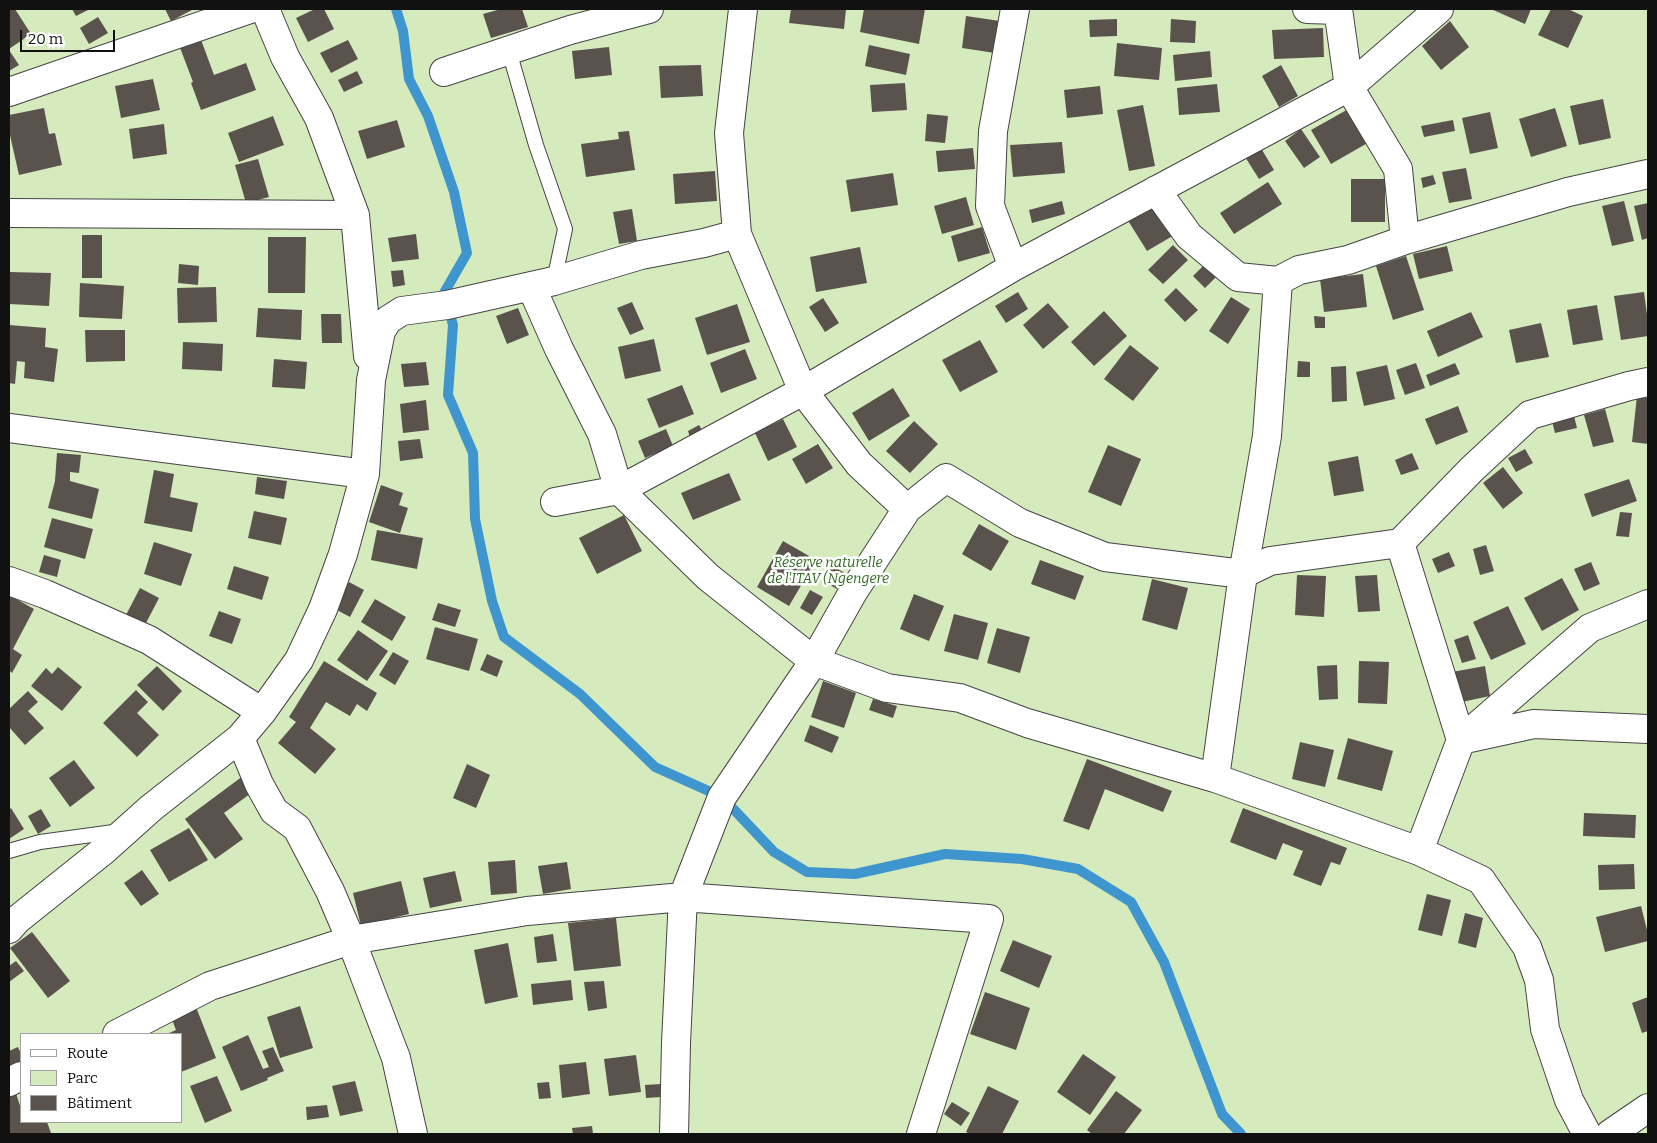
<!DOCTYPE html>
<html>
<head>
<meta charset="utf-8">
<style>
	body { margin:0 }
	#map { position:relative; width:1657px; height:1143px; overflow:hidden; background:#fffdf5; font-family:Bitter,serif }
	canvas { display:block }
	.frame { position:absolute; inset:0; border:10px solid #111; pointer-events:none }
	.legend { position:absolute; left:20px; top:1033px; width:162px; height:90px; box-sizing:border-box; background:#fff; border:1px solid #a0a0a0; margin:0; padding:6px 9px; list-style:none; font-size:15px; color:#111 }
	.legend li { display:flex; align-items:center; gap:10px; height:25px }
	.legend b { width:25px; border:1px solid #a0a0a0 }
	.scale { position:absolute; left:20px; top:30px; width:95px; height:22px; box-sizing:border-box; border:2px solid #111; border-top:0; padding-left:6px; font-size:15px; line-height:18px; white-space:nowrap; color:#111; -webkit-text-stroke:4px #fff; paint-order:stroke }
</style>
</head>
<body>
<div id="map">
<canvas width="1657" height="1143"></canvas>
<div class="frame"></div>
<ul class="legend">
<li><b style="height:6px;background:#fff"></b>Route</li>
<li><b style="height:14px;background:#d5ebbd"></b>Parc</li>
<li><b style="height:14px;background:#5a524d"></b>Bâtiment</li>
</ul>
<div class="scale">20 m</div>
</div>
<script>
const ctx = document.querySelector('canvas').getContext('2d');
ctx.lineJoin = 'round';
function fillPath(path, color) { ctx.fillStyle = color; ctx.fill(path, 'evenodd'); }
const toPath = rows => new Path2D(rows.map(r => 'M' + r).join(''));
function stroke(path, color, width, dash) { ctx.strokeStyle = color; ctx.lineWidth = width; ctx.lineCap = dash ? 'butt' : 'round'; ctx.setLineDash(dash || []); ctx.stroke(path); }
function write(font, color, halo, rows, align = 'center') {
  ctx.font = font + ' Bitter,serif'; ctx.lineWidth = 5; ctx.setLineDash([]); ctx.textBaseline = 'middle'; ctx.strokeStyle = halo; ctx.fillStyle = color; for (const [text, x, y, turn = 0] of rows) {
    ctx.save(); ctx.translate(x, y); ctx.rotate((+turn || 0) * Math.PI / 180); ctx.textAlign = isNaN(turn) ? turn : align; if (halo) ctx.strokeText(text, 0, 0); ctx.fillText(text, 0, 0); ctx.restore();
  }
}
const green = toPath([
	[9,9,1648,9,1648,1134,9,1134],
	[21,1034,181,1034,181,1122,21,1122]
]);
const stream = toPath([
	[396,9,403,31,409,79,428,116,454,192,467,253,444,293,453,325,448,395,473,453,475,519,492,601,504,637,580,694,655,767,722,797,774,852,807,872,855,874,945,854,1022,859,1078,869,1131,902,1164,962,1222,1114,1241,1134]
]);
const building = toPath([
	[9,9,15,9,31,34,9,49],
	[72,9,90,9,76,16],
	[165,9,191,9,192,10,171,21],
	[315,9,324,9,334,29,308,42,296,18],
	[501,9,522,9,528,27,491,38,483,14],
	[791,9,846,9,844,29,789,23],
	[864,9,925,9,919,44,860,32],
	[1491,9,1531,9,1525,24],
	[1551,9,1568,9,1583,16,1568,48,1538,35],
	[966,16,1000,21,995,53,962,48],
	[98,17,108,33,89,44,80,28],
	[1117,19,1117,36,1090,37,1089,20],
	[1171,19,1196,21,1195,43,1170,42],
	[1450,21,1469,47,1441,70,1422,46],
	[1323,28,1324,57,1274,59,1272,30],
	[200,37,214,75,246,63,256,90,201,110,191,83,193,82,179,45],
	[348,40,358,59,331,73,320,53],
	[1117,43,1162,48,1159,80,1114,76],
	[869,45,910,54,906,75,865,66],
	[609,47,612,75,575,79,572,51],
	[9,50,19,65,9,71],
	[1210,51,1212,77,1175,81,1173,55],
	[701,65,703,96,661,98,659,66],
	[1281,65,1298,96,1279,107,1262,76],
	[357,71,363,83,344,92,338,80],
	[153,79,160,110,121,118,115,86],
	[905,83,907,110,872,112,870,85],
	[1217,84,1220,112,1179,115,1177,88],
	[1100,86,1103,114,1067,118,1064,90],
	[1603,99,1611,138,1579,145,1570,106],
	[1143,105,1155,166,1129,171,1117,110],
	[1352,107,1371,141,1331,164,1311,130],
	[44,108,49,134,55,133,62,165,19,175,9,131,9,115],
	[1555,108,1567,146,1531,157,1519,119],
	[1490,112,1498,148,1470,154,1462,118],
	[927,114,948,116,945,143,925,141],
	[273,116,284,145,239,162,228,133],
	[397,120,405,147,367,159,358,131],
	[1453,120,1455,131,1424,137,1421,126],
	[164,124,167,154,133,159,129,129],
	[1301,129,1320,157,1304,168,1285,141],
	[629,131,635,170,586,177,581,144,619,139,618,132],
	[1062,142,1065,173,1013,177,1010,145],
	[1258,143,1274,170,1259,179,1242,152],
	[973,148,975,169,938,172,936,151],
	[258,159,269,197,246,203,235,165],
	[1466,168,1472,199,1449,203,1442,172],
	[715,171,717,201,675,204,673,174],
	[893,173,898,205,851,212,846,180],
	[1433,175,1436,184,1423,188,1421,178],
	[1351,179,1385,179,1385,222,1351,222],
	[1268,182,1282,204,1234,234,1220,213],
	[966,197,974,225,942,234,934,206],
	[1062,201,1065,214,1032,223,1029,210],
	[1624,201,1634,241,1612,246,1602,206],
	[1156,202,1176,234,1147,251,1127,219],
	[1648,203,1648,238,1642,240,1634,206],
	[632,209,637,241,619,244,613,212],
	[982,227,990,253,958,262,951,236],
	[416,234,419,259,392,262,388,238],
	[82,235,102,235,102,278,82,278],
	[268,237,306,237,305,293,268,293],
	[1173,245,1188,260,1163,284,1148,270],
	[1447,246,1453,271,1419,279,1413,254],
	[860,247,867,283,816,292,810,257],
	[1406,256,1424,310,1393,320,1376,266],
	[179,264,199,266,198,285,178,283],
	[1205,264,1217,276,1205,288,1193,276],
	[403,270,405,285,393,287,391,271],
	[9,272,51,273,49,306,9,304],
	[1363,274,1367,307,1324,312,1320,279],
	[80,283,124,286,122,319,79,317],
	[216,287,217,322,178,323,177,288],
	[1176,288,1198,310,1185,322,1164,300],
	[1018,292,1028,309,1006,323,995,306],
	[1644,292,1648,322,1648,336,1621,340,1614,296],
	[1231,297,1250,309,1228,344,1209,331],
	[823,298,839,323,825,332,809,307],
	[632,302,644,329,630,335,617,308],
	[1048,303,1069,327,1043,349,1023,325],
	[737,304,750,342,707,355,695,318],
	[1597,305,1603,340,1573,345,1567,310],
	[258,308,302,310,301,340,256,337],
	[518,308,529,335,507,344,496,316],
	[1104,311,1127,336,1094,366,1071,342],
	[1471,312,1483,337,1438,357,1427,331],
	[321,314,341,314,342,343,322,343],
	[1314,316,1325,317,1325,328,1315,328],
	[1541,323,1549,357,1516,363,1509,330],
	[9,325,46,328,45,347,58,349,54,382,24,378,25,362,17,361,15,384,9,383],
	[85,330,125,330,125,361,86,362],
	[654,339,661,371,625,379,618,347],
	[980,340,998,372,960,392,942,360],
	[183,342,223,344,222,371,182,369],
	[1130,345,1159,368,1133,401,1104,379],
	[745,349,757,379,721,393,710,363],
	[274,359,307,362,305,389,272,387],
	[1298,361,1310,362,1310,377,1297,377],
	[426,362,429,385,404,387,401,364],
	[1416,363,1425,388,1405,395,1396,370],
	[1455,363,1460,374,1430,386,1426,375],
	[1387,365,1395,399,1364,406,1356,372],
	[1346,366,1347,401,1332,402,1331,367],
	[682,385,694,414,659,428,647,399],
	[893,388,910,416,869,441,852,413],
	[1637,396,1648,398,1648,444,1632,442],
	[426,400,429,430,403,433,400,404],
	[1458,406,1468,432,1436,445,1425,419],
	[1605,409,1614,442,1593,447,1584,415],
	[1574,416,1577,428,1555,433,1552,421],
	[783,419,797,447,768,461,755,433],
	[914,421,938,444,910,473,886,451],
	[699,425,702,430,690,438,688,431],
	[666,429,673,446,645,458,638,441],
	[420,439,423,458,400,461,398,441],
	[818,444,833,468,806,484,792,459],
	[1108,445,1141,459,1121,506,1088,492],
	[1525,449,1533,463,1516,472,1508,458],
	[57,453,81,455,79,473,70,472,70,481,99,489,92,519,48,508,55,481],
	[1412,453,1419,469,1401,475,1395,460],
	[1358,456,1364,491,1334,496,1328,462],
	[1503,467,1523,493,1503,509,1483,483],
	[154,470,174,474,170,497,198,503,192,532,144,523],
	[729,473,741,500,693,520,681,493],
	[257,477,287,481,284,499,255,494],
	[1629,479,1637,501,1592,517,1584,494],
	[381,485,403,493,399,505,408,508,400,533,369,522],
	[254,511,287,518,281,545,248,538],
	[1620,512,1632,513,1629,537,1616,536],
	[624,515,642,551,597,574,579,538],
	[52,518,93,529,85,559,44,547],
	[979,524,1009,541,991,571,962,554],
	[377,530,423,538,417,569,371,560],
	[783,541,816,560,789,606,757,587],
	[154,542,192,554,181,586,144,574],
	[1486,545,1494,571,1480,575,1473,549],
	[1449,552,1455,566,1438,573,1432,559],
	[44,555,61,560,57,577,39,572],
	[1040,560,1084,576,1075,600,1031,584],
	[1591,562,1600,584,1584,591,1574,569],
	[832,565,846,574,837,589,823,581],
	[234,566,269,577,262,600,227,589],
	[1297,575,1326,576,1324,617,1295,615],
	[1377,575,1380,611,1358,612,1355,576],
	[1562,578,1579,610,1542,631,1524,598],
	[1152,579,1188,588,1177,630,1142,620],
	[349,582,364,590,350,617,335,609],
	[140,588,159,598,145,625,126,615],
	[810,590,823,597,812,615,800,608],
	[914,594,944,606,929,641,900,629],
	[9,595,34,609,13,649,22,655,12,673,9,670],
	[375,599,406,617,392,641,361,622],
	[438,603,461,610,455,627,432,620],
	[1508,606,1526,644,1491,660,1473,622],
	[219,611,241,619,232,644,209,636],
	[954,614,988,623,978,660,944,651],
	[435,627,478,639,469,671,426,659],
	[997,628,1030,637,1020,673,987,663],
	[358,630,388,651,367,681,337,660],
	[1468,635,1476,659,1462,663,1454,640],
	[393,652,409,661,395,685,379,675],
	[487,654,503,661,497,677,480,670],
	[324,661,377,693,367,711,357,704,350,716,326,702,310,728,336,749,315,774,278,743,296,722,289,717],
	[1359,661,1389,662,1387,704,1358,703],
	[1337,665,1338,699,1319,700,1317,666],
	[157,666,182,691,163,711,137,685],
	[1485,666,1490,696,1457,703,1452,672],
	[58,667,82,687,62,711,31,686,46,668,52,674],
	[823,681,856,693,844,728,811,717],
	[136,690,148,702,137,713,159,735,137,757,103,723],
	[28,691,38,702,28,711,44,728,25,745,9,727,9,709],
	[873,699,897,706,893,718,869,710],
	[810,725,839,737,832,753,804,741],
	[1348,738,1393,751,1382,791,1337,779],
	[1300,742,1334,750,1325,787,1292,779],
	[1087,759,1172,791,1163,812,1105,789,1089,830,1063,821],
	[74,760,95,788,70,807,49,778],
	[467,764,490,775,476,808,453,798],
	[243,776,254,791,224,813,243,839,215,859,185,819],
	[11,808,24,829,9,839,9,810],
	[1243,808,1347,848,1340,865,1331,862,1321,886,1293,875,1303,851,1283,843,1276,860,1230,842],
	[41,809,51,826,38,834,28,816],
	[1584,813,1636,815,1635,838,1583,836],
	[189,828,208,860,169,882,150,850],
	[515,860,517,893,491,895,488,862],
	[567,862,571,889,543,894,538,866],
	[1634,864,1635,889,1599,890,1598,865],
	[142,870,159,894,141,906,124,883],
	[455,871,462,901,430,908,423,878],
	[401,881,409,914,361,926,353,893],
	[1427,894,1451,900,1442,936,1418,930],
	[1641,906,1648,934,1648,941,1605,952,1596,917],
	[1465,913,1483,918,1476,948,1458,943],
	[616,918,621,966,574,971,568,923],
	[32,932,70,981,48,998,10,948],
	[553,934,557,961,537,963,534,937],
	[1013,940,1052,956,1039,988,1000,971],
	[508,943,518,997,485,1004,474,950],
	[16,961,24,971,9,982,9,966],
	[571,980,573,1000,533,1005,531,984],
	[604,981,607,1008,588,1011,584,982],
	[985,992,1030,1008,1016,1050,970,1034],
	[1648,997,1648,1031,1642,1033,1632,1003],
	[300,1006,313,1048,280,1058,267,1017],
	[196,1007,216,1058,181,1072,181,1034,167,1034,176,1030,171,1017],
	[248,1035,263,1069,269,1067,262,1051,273,1047,284,1071,267,1078,268,1080,241,1091,222,1047],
	[18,1047,21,1054,21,1066,9,1071,9,1051],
	[1083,1054,1116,1077,1090,1115,1057,1092],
	[636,1055,641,1092,609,1096,604,1059],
	[586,1062,590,1094,562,1098,559,1065],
	[217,1076,232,1111,205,1123,190,1086],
	[355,1081,363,1111,340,1116,332,1086],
	[549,1082,551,1098,539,1099,537,1083],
	[661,1084,661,1097,646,1098,645,1085],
	[988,1086,1019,1101,1002,1134,970,1134,966,1132],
	[15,1090,21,1109,21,1122,47,1122,51,1133,46,1134,9,1134,9,1093],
	[1116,1091,1142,1110,1124,1134,1092,1134,1087,1130],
	[952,1102,970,1113,961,1126,944,1114],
	[327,1105,329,1117,307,1120,306,1107],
	[592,1126,593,1134,573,1134,572,1128]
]);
const lane = toPath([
	[509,51,536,145,565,229,554,281],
	[9,851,40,842,121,831]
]);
const street = toPath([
	[265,9,285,57,319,118,355,215,368,356],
	[743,9,729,133,737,234,803,391,859,464,907,509],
	[1307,9,1338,10],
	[1338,9,1349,87,1398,169,1405,240],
	[444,72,570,30,649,9],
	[9,92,250,9],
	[1156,190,1189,236,1238,277,1278,281,1299,270,1348,260,1405,240,1568,192,1648,174],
	[9,213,355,215],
	[1013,267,990,206,993,131,1015,9],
	[531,286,559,349,602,434,619,490,708,577,814,661,887,688,960,698,1027,723,1215,778,1419,851,1481,880,1527,947,1539,980,1545,1029,1569,1100,1587,1134],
	[9,428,365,474],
	[555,502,619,490,803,391,1013,267,1349,87,1439,9],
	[1400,543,1472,469,1530,415,1629,386,1648,382],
	[9,581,45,594,149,640,262,712],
	[240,738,259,784,274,811,297,828,330,891,351,940,396,1058,413,1134],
	[1465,739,1534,724,1648,729],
	[1215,778,1243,574,1267,436,1278,281],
	[1419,851,1461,740,1590,628,1648,604],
	[9,929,18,919,103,851,151,808,240,738,262,712,299,660,323,609,343,554,365,474,371,380,381,331,388,320,402,311,447,305,554,281,641,255,704,243,737,234],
	[117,1034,210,986,351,940,527,911,683,897,989,919,921,1134],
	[9,1082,21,1076],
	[674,1134,676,1043,683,897,722,797,814,661,853,592,907,509,946,478,1020,523,1105,557,1243,574,1270,561,1400,543,1461,740],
	[1610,1134,1648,1108]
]);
const parkNames = [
	["Réserve naturelle",828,563],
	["de l'ITAV (Ngengere",828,579]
];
fillPath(green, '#d5ebbd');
stroke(stream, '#3f96cf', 10);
fillPath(building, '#5a524d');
stroke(lane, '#444', 16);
stroke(street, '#444', 30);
stroke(lane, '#fff', 14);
stroke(street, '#fff', 28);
write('italic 14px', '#2f6b1f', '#fff', parkNames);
</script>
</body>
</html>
